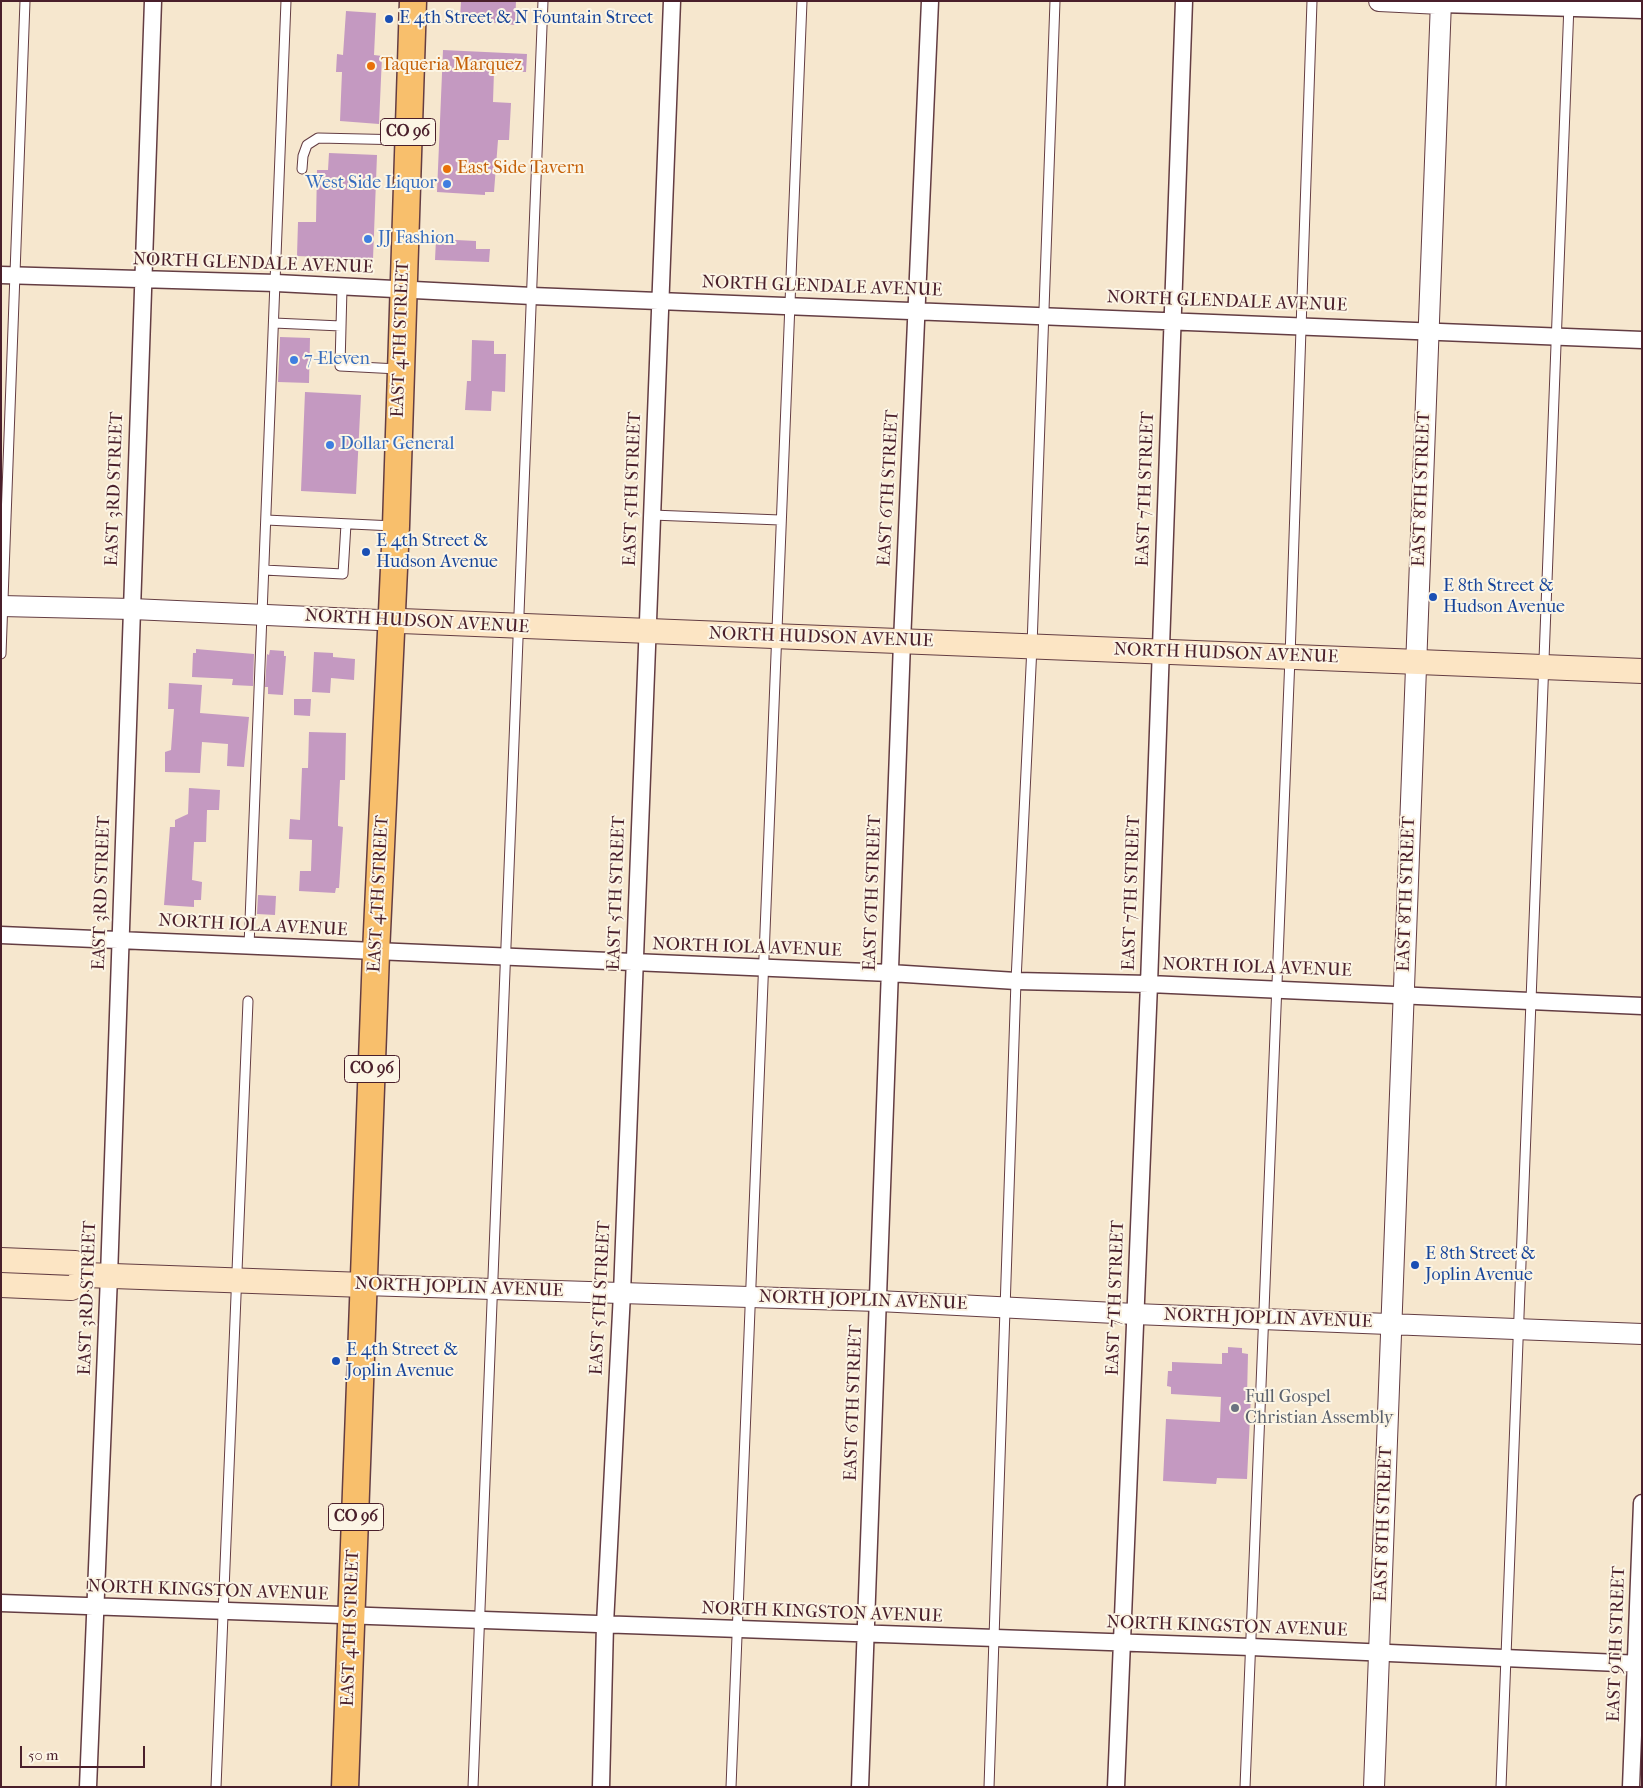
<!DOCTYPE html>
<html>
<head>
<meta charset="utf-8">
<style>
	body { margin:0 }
	#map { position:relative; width:1643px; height:1788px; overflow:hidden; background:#f6e7ce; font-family:"IM FELL French Canon",serif }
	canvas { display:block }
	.frame { position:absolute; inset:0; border:2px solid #4a1f2b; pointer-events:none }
	.scale { position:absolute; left:20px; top:1746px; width:125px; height:22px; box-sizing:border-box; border:2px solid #4a1f2b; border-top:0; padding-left:6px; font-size:15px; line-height:18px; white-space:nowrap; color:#4a1f2b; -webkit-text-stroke:4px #fcf5e5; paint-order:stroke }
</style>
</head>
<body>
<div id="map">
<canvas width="1643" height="1788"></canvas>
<div class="frame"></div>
<div class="scale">50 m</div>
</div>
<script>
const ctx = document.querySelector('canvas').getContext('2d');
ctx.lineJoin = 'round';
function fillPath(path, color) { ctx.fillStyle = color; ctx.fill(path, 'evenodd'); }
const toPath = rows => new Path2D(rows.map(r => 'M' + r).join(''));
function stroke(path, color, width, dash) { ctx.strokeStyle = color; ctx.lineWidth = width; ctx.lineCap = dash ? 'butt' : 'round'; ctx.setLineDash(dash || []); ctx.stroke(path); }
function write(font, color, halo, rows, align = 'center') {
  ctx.font = font + ' "IM FELL French Canon",serif'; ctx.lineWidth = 4; ctx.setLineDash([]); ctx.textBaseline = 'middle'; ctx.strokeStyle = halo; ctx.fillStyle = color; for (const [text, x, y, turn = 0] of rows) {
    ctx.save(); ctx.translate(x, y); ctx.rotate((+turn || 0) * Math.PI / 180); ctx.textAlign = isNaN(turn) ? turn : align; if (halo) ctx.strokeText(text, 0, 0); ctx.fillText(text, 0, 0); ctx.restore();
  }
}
const building = toPath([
	[461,1,516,1,515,25,460,19],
	[346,11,376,13,374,55,382,56,379,124,340,121,342,72,336,72,337,54,343,55],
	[443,50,527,54,526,72,494,71,493,102,511,103,509,140,498,140,494,192,485,192,485,195,437,192],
	[329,153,377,155,373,259,297,256,298,222,316,222,317,170,328,170],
	[436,239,476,241,476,249,490,249,489,262,435,260],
	[280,337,310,338,309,383,278,382],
	[472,340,494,341,494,354,506,354,505,392,492,391,491,411,465,410,467,381,471,381],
	[305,392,361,395,356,494,301,491],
	[196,649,254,654,253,686,232,685,233,679,192,677,193,653,196,653],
	[270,650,284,651,284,656,286,656,283,695,268,694,268,687,265,687,267,654,269,655],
	[314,652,333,653,333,657,355,659,354,680,331,678,330,693,312,692],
	[169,683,202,685,200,713,249,717,244,767,227,766,228,744,202,742,200,773,165,772,165,752,171,750,174,709,168,709],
	[294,699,311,699,310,716,294,715],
	[309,732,346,733,345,780,340,780,338,821,338,826,343,827,339,888,336,888,335,893,299,891,300,871,311,871,312,840,289,839,290,819,300,820,302,768,308,768],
	[189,788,220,790,219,810,207,810,206,842,194,842,192,880,202,882,201,900,194,900,194,907,164,905,170,827,175,827,175,820,188,814],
	[258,895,276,896,275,915,257,914],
	[1228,1347,1242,1348,1242,1353,1248,1354,1247,1396,1251,1396,1247,1479,1217,1478,1216,1484,1163,1481,1166,1419,1220,1422,1221,1397,1171,1394,1171,1387,1167,1386,1168,1371,1172,1371,1172,1362,1222,1364,1222,1353,1228,1353]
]);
const service = toPath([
	[302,169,303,156,307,145,318,138,407,140],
	[342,288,340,366,398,369],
	[274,323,341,326],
	[652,515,780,520],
	[266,520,394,526],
	[264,570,343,574,346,524],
	[1,654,25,1],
	[249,946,286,1],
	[216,1787,248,1001],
	[473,1787,543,1],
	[731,1787,802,1],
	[989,1787,1016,981,1032,646,1055,1],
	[1245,1787,1290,657,1312,1],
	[1501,1787,1569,4]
]);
const minor = toPath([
	[1441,4,1642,10],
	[1,275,276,283,532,296,1642,340],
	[1,935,890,973,1016,981,1149,984,1642,1006],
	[1,1603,1251,1647,1642,1664],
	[88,1787,109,1276,153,1],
	[601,1787,605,1624,622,1293,672,1],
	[860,1787,902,642,930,1],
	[1116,1787,1149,984,1184,1],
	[1631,1787,1642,1503]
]);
const tertiary = toPath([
	[1379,1,1441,4],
	[1,606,132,609,401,621],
	[364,1285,878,1301,1135,1314,1642,1334],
	[1374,1787,1441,1]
]);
const secondary = toPath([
	[401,621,1642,671],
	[1,1260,75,1263,85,1275],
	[85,1275,364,1285],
	[1,1285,71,1288,76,1286,85,1275]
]);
const primary = toPath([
	[345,1787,376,953,396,526,413,1]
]);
const markers = [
	[389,19,5,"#1a4fb4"],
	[371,66,5,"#e8710a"],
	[447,169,5,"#e8710a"],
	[447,184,5,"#3f7fe0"],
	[368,239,5,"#3f7fe0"],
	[294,360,5,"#3f7fe0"],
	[330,445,5,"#3f7fe0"],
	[366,552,5,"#1a4fb4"],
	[1433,597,5,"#1a4fb4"],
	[1415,1265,5,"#1a4fb4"],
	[336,1361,5,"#1a4fb4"],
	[1235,1408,5,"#6b7280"]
];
const shields = [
	[408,132,55],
	[372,1069,55],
	[356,1517,55]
];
const shieldNames = [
	["CO 96",408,132],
	["CO 96",372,1069],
	["CO 96",356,1517]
];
const transitNames = [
	["E 4th Street & N Fountain Street",399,19],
	["E 4th Street &",376,542],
	["Hudson Avenue",376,563],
	["E 8th Street &",1443,587],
	["Hudson Avenue",1443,608],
	["E 8th Street &",1425,1255],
	["Joplin Avenue",1425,1276],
	["E 4th Street &",346,1351],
	["Joplin Avenue",346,1372]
];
const foodNames = [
	["Taqueria Marquez",381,66],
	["East Side Tavern",457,169]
];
const shopNames = [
	["West Side Liquor",437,184,"right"],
	["JJ Fashion",378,239],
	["7-Eleven",304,360],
	["Dollar General",340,445]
];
const streetNames = [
	["NORTH GLENDALE AVENUE",253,264,2],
	["NORTH GLENDALE AVENUE",822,287,2],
	["NORTH GLENDALE AVENUE",1227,302,2],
	["EAST 4TH STREET",401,339,-88],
	["EAST 6TH STREET",889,488,-87],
	["EAST 3RD STREET",115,489,-88],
	["EAST 5TH STREET",633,489,-88],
	["EAST 7TH STREET",1146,489,-88],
	["EAST 8TH STREET",1422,489,-88],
	["NORTH HUDSON AVENUE",417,622,3],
	["NORTH HUDSON AVENUE",821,638,2],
	["NORTH HUDSON AVENUE",1226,654,2],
	["EAST 3RD STREET",102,893,-88],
	["EAST 5TH STREET",617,893,-88],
	["EAST 6TH STREET",873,893,-88],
	["EAST 7TH STREET",1132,893,-88],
	["EAST 4TH STREET",379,894,-87],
	["EAST 8TH STREET",1407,894,-88],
	["NORTH IOLA AVENUE",253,926,3],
	["NORTH IOLA AVENUE",747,948,2],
	["NORTH IOLA AVENUE",1257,968,2],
	["NORTH JOPLIN AVENUE",459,1288,2],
	["EAST 3RD STREET",88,1298,-88],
	["EAST 5TH STREET",601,1298,-87],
	["EAST 7TH STREET",1116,1298,-88],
	["NORTH JOPLIN AVENUE",863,1301,2],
	["NORTH JOPLIN AVENUE",1268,1319,2],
	["EAST 6TH STREET",854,1403,-88],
	["EAST 8TH STREET",1384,1524,-88],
	["NORTH KINGSTON AVENUE",208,1591,2],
	["NORTH KINGSTON AVENUE",822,1613,2],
	["NORTH KINGSTON AVENUE",1227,1627,2],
	["EAST 4TH STREET",351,1628,-88],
	["EAST 9TH STREET",1617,1644,-88]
];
const worshipNames = [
	["Full Gospel",1245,1398],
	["Christian Assembly",1245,1419]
];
fillPath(building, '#c499c1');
stroke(service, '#643d43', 11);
stroke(minor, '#643d43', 19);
stroke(tertiary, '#643d43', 22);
stroke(secondary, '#643d43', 26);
stroke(primary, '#643d43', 29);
stroke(service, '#fff', 9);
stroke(minor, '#fff', 16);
stroke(tertiary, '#fff', 20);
stroke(secondary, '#fce5c4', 24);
stroke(primary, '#f8bf6c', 26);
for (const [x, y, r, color] of markers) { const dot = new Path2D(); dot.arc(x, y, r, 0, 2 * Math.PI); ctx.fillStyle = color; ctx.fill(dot); stroke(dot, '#fcf5e5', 2); }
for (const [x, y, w] of shields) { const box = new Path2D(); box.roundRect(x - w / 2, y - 13.5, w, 27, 4); ctx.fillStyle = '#fcf5e5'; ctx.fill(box); stroke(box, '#4a1f2b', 1); }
write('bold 16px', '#4a1f2b', null, shieldNames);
write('18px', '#164399', '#fcf5e5', transitNames, 'left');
write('18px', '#c56008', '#fcf5e5', foodNames, 'left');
write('18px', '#366cbe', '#fcf5e5', shopNames, 'left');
write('18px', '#4a1f2b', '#fcf5e5', streetNames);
write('18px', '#5b616d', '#fcf5e5', worshipNames, 'left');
</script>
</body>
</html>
